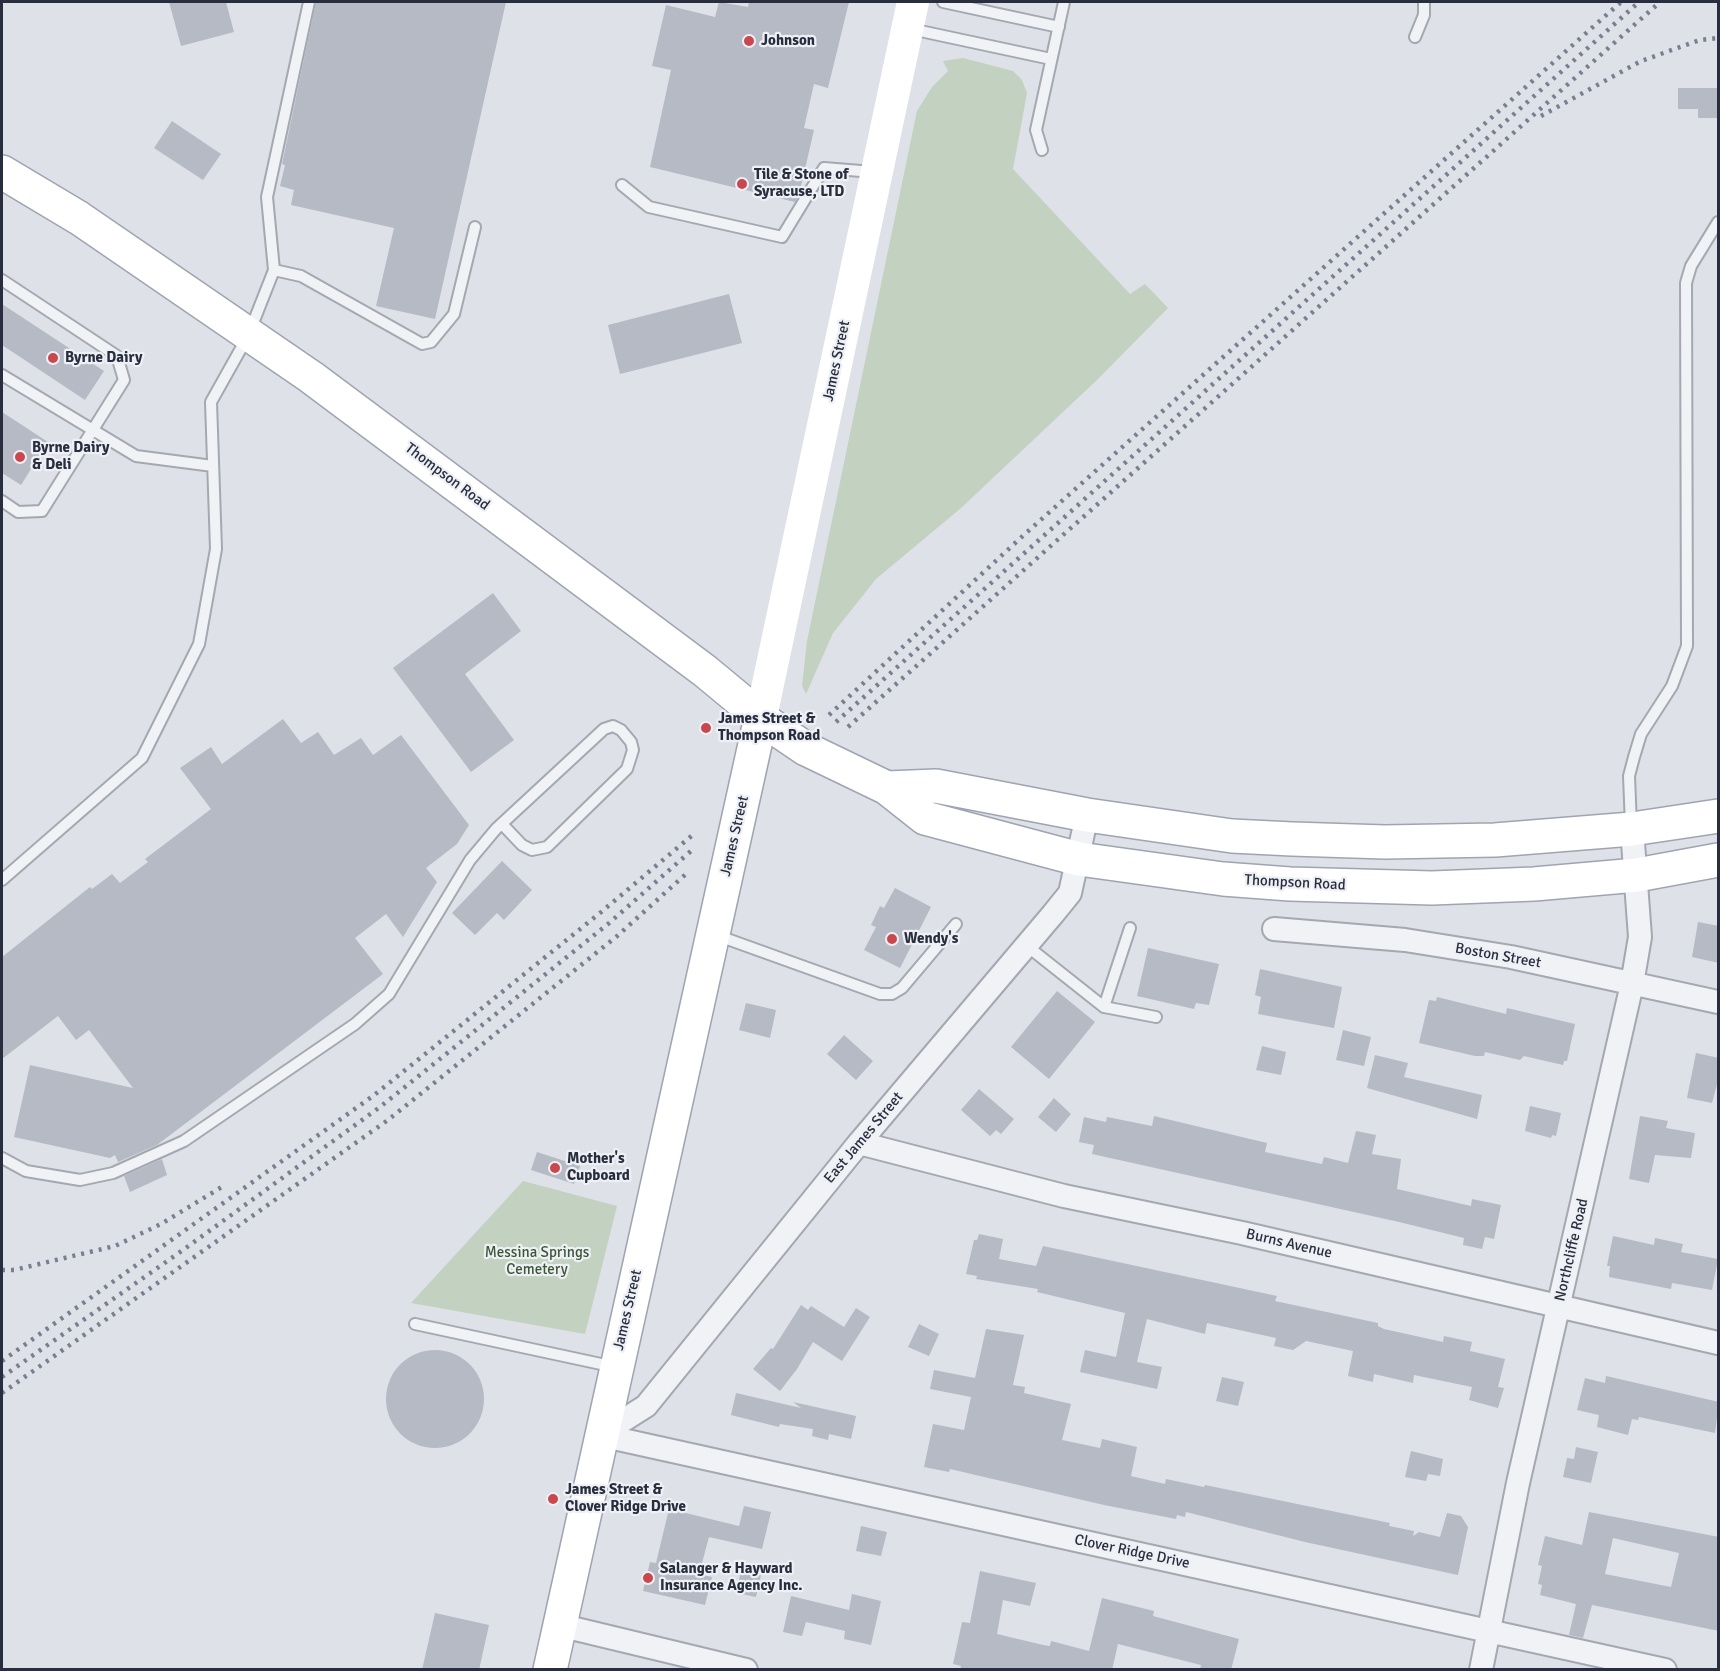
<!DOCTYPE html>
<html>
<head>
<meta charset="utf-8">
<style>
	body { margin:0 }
	#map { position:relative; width:1720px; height:1671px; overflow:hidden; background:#dee1e7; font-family:Signika,sans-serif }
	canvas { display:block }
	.frame { position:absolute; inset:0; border:3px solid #282e3d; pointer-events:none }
</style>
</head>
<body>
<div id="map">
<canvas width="1720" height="1671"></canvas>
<div class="frame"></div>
</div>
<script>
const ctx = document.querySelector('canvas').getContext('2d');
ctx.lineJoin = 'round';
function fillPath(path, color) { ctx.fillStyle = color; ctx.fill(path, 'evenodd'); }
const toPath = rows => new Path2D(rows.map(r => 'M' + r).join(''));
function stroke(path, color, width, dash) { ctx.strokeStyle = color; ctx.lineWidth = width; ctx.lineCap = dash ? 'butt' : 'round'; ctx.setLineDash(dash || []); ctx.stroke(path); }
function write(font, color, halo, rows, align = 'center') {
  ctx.font = font + ' Signika,sans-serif'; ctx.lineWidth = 4.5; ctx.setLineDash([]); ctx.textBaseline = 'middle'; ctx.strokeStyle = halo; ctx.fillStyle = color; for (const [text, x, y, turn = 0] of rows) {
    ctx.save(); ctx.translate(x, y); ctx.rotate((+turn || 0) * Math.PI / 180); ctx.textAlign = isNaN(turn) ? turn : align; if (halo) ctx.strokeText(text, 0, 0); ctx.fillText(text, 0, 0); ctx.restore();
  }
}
const green = toPath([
	[963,58,1013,71,1022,80,1027,93,1013,169,1130,294,1145,284,1168,308,1098,379,961,508,876,579,833,633,806,694,802,686,807,641,917,111,932,87,948,71,943,61],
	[523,1181,617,1206,585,1334,411,1303]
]);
const building = toPath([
	[169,2,226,2,234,32,181,46],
	[316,2,506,2,435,319,376,306,394,228,291,205,294,190,280,186,285,165,282,164],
	[719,2,748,7,749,2,849,2,828,88,814,84,804,128,814,130,799,195,795,202,650,167,671,70,652,66,666,5,715,17],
	[1678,88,1719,88,1719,118,1698,118,1698,109,1678,109],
	[172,121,221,154,203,180,154,148],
	[729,294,742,343,620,374,608,325],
	[2,304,104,371,85,400,2,345],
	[2,412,48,442,21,485,2,473],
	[493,593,521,631,465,674,514,740,471,772,393,668],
	[283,719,301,743,318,732,334,755,361,738,373,755,401,735,469,825,457,844,426,868,437,882,403,937,386,914,355,938,383,974,157,1145,118,1162,115,1155,110,1158,14,1137,30,1065,133,1088,89,1030,76,1040,58,1016,2,1059,2,957,90,887,92,889,112,874,120,883,148,862,145,859,211,809,180,768,211,747,222,764],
	[502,861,532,890,504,920,497,913,475,935,452,913],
	[895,888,931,907,900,968,864,950,876,927,871,925,880,906,884,908],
	[1698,922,1719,926,1719,963,1692,957],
	[1148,948,1219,964,1209,1005,1196,1003,1194,1009,1137,996],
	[1260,969,1342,987,1334,1028,1258,1014,1261,997,1255,995],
	[1057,991,1095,1022,1049,1079,1011,1047],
	[1437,997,1506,1014,1507,1008,1575,1024,1567,1061,1564,1061,1563,1065,1524,1056,1520,1060,1485,1052,1484,1056,1475,1056,1419,1043,1429,1000,1436,1001],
	[746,1003,776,1010,770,1038,739,1030],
	[1343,1030,1371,1037,1364,1066,1336,1060],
	[844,1035,873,1061,856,1080,827,1054],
	[1262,1046,1286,1052,1281,1075,1256,1070],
	[1696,1053,1719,1058,1719,1077,1712,1103,1687,1098],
	[1375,1055,1408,1063,1404,1077,1482,1095,1477,1119,1367,1088],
	[979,1089,1014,1119,1001,1134,996,1130,990,1136,961,1110],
	[1054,1098,1071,1114,1056,1132,1038,1117],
	[1530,1106,1561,1113,1556,1136,1552,1135,1551,1138,1525,1131],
	[1154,1116,1267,1143,1265,1152,1322,1164,1324,1157,1348,1163,1356,1131,1376,1135,1372,1154,1401,1159,1397,1189,1471,1206,1472,1199,1501,1205,1494,1239,1485,1237,1482,1249,1463,1245,1464,1238,1399,1222,1092,1154,1094,1145,1079,1142,1084,1117,1106,1122,1107,1117,1152,1126],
	[1640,1116,1668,1121,1666,1128,1695,1133,1691,1158,1655,1155,1649,1183,1629,1179],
	[537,1152,580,1166,574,1184,531,1170],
	[162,1159,167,1175,130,1192,124,1176],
	[979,1234,1003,1239,999,1259,1036,1266,1043,1246,1277,1296,1275,1301,1378,1323,1378,1326,1384,1329,1443,1342,1444,1336,1472,1342,1470,1351,1505,1359,1498,1387,1504,1388,1498,1408,1469,1400,1472,1387,1414,1375,1413,1383,1374,1374,1373,1382,1348,1376,1353,1351,1306,1341,1293,1350,1274,1346,1276,1338,1207,1323,1205,1334,1147,1319,1137,1362,1162,1367,1157,1389,1080,1372,1085,1350,1116,1357,1125,1313,1037,1292,1038,1289,976,1279,977,1276,966,1274,974,1240,977,1240],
	[1613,1236,1654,1245,1655,1238,1683,1244,1681,1252,1718,1259,1712,1290,1672,1283,1671,1289,1609,1277,1610,1266,1607,1266],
	[801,1305,808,1310,811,1306,844,1327,856,1308,870,1317,842,1361,813,1342,797,1369,780,1391,753,1369,771,1348,773,1349],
	[919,1324,939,1334,929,1356,908,1347],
	[986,1329,1024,1335,1013,1385,1025,1387,1024,1393,1071,1404,1062,1440,1100,1448,1102,1439,1137,1447,1131,1476,1165,1484,1166,1479,1204,1487,1205,1485,1390,1523,1389,1526,1414,1531,1413,1536,1419,1532,1440,1537,1447,1513,1461,1516,1468,1527,1458,1575,1305,1542,1186,1512,1185,1517,1177,1515,1176,1519,1104,1505,950,1469,949,1472,924,1467,933,1424,964,1430,971,1397,930,1389,934,1370,975,1378],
	'386 1399a49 49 0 1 1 98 0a49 49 0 1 1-98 0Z',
	[1606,1376,1719,1402,1715,1433,1639,1417,1638,1420,1632,1419,1628,1435,1597,1427,1599,1415,1577,1410,1585,1378,1605,1383],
	[1222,1377,1244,1382,1238,1406,1216,1401],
	[736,1393,801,1408,793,1402,856,1416,851,1439,829,1434,828,1440,812,1436,813,1429,780,1424,779,1427,731,1415],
	[1576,1447,1598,1452,1591,1483,1563,1477,1567,1458,1574,1459],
	[1411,1451,1443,1459,1440,1476,1428,1474,1426,1481,1405,1477],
	[744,1506,771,1512,762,1549,709,1537,699,1574,712,1577,705,1605,643,1591,650,1562,656,1563,669,1509,739,1526],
	[1589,1512,1719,1537,1719,1631,1592,1605,1583,1638,1569,1635,1576,1604,1540,1595,1542,1585,1538,1584,1542,1566,1538,1565,1545,1536,1582,1545],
	[1613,1538,1679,1553,1671,1587,1605,1574],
	[861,1526,887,1532,881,1556,856,1551],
	[741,1570,761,1575,756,1597,736,1593],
	[980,1571,1036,1583,1030,1606,1003,1600,997,1634,1043,1645,1050,1646,1051,1641,1089,1651,1102,1598,1154,1611,1153,1616,1239,1639,1231,1670,1200,1670,1201,1665,1118,1644,1112,1670,960,1670,961,1666,953,1664,962,1622,970,1623],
	[852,1594,881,1601,871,1645,844,1639,845,1631,806,1622,802,1636,783,1632,791,1596,849,1610],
	[435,1613,489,1625,479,1670,422,1670]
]);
const path = toPath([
	[548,1495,557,1497]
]);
const service = toPath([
	[943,2,1059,27],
	[911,29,1051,59],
	[1415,37,1424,15,1424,2],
	[1042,150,1036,130,1064,2],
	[622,185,649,207,782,237,824,168,873,172],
	[274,270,267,197,309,2],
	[2,280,117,356,124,380,42,511,18,512,2,501],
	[2,375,136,456,213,466],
	[1631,826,1629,776,1634,757,1641,734,1672,686,1687,646,1686,283,1691,266,1718,222],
	[2,880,142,758,199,644,216,549,211,402,248,336,274,270,301,276,422,344,431,342,454,314,475,227],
	[716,935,880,994,892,994,902,988,956,924],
	[1027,946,1104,1007,1156,1017],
	[1104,1007,1130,928],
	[2,1158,26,1171,80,1180,113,1173,184,1141,355,1024,389,994,470,860,496,829,604,729,613,726,621,730,631,742,633,750,627,769,547,847,532,850,522,845,502,824],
	[415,1324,615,1367]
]);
const minor = toPath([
	[1274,929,1405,940,1511,957,1718,1002],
	[859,1143,1064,1196,1242,1233,1718,1343],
	[600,1435,1665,1670],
	[600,1435,646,1406,859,1143,1053,914,1070,893,1087,815],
	[559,1625,746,1670],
	[1481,1670,1518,1483,1632,984,1640,937,1632,829]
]);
const secondary = toPath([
	[761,717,913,2]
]);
const primary = toPath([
	[2,172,79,218,311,377,705,671,769,724,806,749,887,788,925,818,1079,859,1223,879,1290,884,1432,888,1534,884,1637,875,1718,860],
	[887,788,936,786,1087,815,1232,836,1292,839,1385,842,1495,840,1632,829,1718,816],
	[550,1670,761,717]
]);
const rail = toPath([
	[1541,116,1641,61,1700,40,1718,38],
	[829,715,1026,533,1621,2],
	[836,722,1639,2],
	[848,727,1660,2],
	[2,1270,14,1270,115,1246,161,1224,225,1185],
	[2,1361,373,1096,600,913,695,833],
	[2,1377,183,1250,380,1107,608,924,691,851],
	[2,1393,388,1120,616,937,686,874]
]);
const markers = [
	[749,41,6,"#c8484d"],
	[742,184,6,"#c8484d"],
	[53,358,6,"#c8484d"],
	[20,457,6,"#c8484d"],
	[706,728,6,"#c8484d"],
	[892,939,6,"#c8484d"],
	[555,1168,6,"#c8484d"],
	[553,1499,6,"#c8484d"],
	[648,1578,6,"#c8484d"]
];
const poiNames = [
	["Johnson",761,41],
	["Tile & Stone of",754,175],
	["Syracuse, LTD",754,192],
	["Byrne Dairy",65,358],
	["Byrne Dairy",32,448],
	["& Deli",32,465],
	["James Street &",718,719],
	["Thompson Road",718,736],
	["Wendy's",904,939],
	["Mother's",567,1159],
	["Cupboard",567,1176],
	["James Street &",565,1490],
	["Clover Ridge Drive",565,1507],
	["Salanger & Hayward",660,1569],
	["Insurance Agency Inc.",660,1586]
];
const streetNames = [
	["James Street",837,361,-78],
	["Thompson Road",447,477,37],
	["James Street",735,836,-77],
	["Thompson Road",1295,883,3],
	["Boston Street",1498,956,10],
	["East James Street",864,1138,-50],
	["Burns Avenue",1289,1244,13],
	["Northcliffe Road",1572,1250,-77],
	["James Street",628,1310,-77],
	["Clover Ridge Drive",1132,1552,12]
];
const parkNames = [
	["Messina Springs",537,1253],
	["Cemetery",537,1270]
];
fillPath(green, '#c2d1c0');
fillPath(building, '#b6bac4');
stroke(service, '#a4a8b1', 14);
stroke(minor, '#a4a8b1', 26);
stroke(primary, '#9ea4b2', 36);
stroke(path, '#bdbfc6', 4, [4.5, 4.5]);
stroke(service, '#f1f2f6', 10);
stroke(minor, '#f1f2f6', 22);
stroke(secondary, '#fff', 32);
stroke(primary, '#fff', 33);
stroke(rail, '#797f90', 4.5, [3, 6]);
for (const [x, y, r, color] of markers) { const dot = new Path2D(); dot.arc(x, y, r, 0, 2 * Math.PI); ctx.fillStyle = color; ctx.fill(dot); stroke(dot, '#eef0f5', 2); }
write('bold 15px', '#282e3d', '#eef0f5', poiNames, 'left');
write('15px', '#282e3d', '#eef0f5', streetNames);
write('15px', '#395936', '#eef0f5', parkNames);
</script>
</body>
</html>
